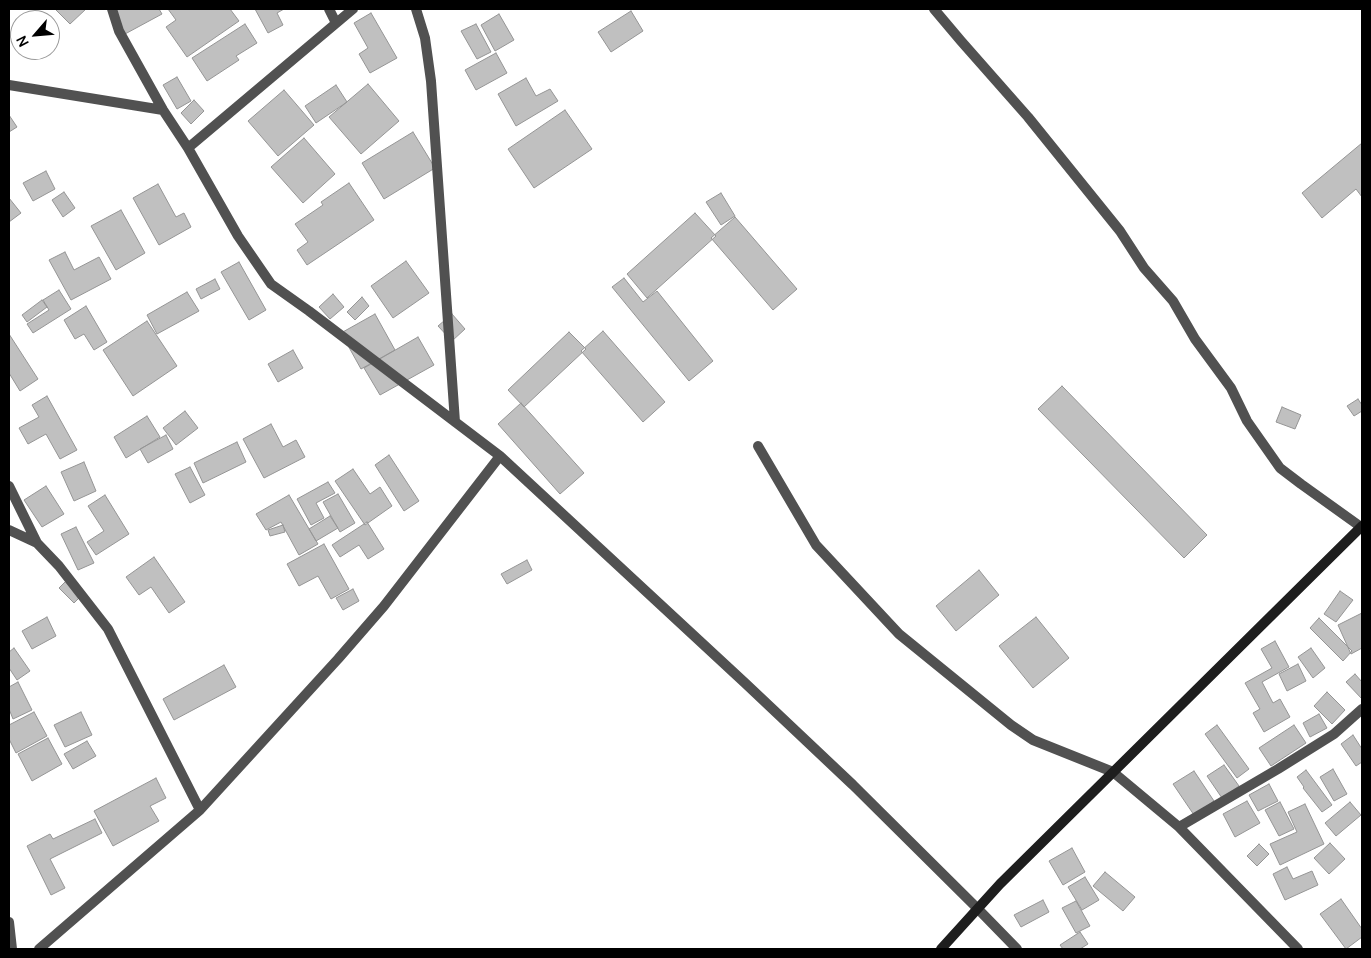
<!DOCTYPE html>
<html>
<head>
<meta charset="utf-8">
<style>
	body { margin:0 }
	#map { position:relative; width:1371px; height:958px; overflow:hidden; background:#fff; font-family:Manrope,sans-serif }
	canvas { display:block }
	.frame { position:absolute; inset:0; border:10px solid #000; pointer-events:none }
	.north { position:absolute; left:10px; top:10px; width:50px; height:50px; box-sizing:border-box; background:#fff; border:1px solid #999; border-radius:50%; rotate:243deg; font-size:14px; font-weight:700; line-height:20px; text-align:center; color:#000 }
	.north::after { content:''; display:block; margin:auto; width:18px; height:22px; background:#000; clip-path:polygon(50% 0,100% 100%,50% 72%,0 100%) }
</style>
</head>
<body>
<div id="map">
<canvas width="1371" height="958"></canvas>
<div class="frame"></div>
<div class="north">N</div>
</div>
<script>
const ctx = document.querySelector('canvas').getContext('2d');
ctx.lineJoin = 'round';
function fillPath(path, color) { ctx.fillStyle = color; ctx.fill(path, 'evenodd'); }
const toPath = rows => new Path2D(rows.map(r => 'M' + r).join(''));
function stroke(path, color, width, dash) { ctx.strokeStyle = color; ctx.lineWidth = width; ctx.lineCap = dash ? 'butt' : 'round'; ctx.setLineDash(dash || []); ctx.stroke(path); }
const building = toPath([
	[55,9,86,9,70,24,55,9],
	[111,9,159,9,162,14,125,34,111,9],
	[168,9,230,9,239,21,187,57,166,27,176,20,168,9],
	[255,9,284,9,277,13,283,25,268,33,255,9],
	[631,11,643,31,611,52,598,32,631,11],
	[371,13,397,58,370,73,359,54,368,48,354,23,371,13],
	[499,14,514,40,495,51,481,25,499,14],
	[245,24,257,43,236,56,239,60,207,81,192,58,245,24],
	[476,24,491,52,477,59,461,31,476,24],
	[496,53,507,73,476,90,465,70,496,53],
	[177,77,191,101,177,109,163,85,177,77],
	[526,78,536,96,550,89,558,101,516,126,498,94,526,78],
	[368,84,399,121,361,154,329,117,368,84],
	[336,85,347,102,316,123,305,106,336,85],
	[284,90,314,125,278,156,248,121,284,90],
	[194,100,204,111,191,124,181,113,194,100],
	[565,110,592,149,534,188,508,149,565,110],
	[9,115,17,127,9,132,9,115],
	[413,132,435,168,384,199,362,163,413,132],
	[304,138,335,174,303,203,271,167,304,138],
	[1362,143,1362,197,1356,189,1322,218,1302,193,1362,143],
	[46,171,55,189,33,201,23,183,46,171],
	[349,183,374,220,307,265,297,250,308,242,295,224,323,205,321,202,349,183],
	[158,184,176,217,184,213,191,227,159,245,133,198,158,184],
	[64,192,75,208,63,217,52,200,64,192],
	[721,193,735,216,721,225,706,202,721,193],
	[9,198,21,213,9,222,9,198],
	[121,210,145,253,116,270,91,226,121,210],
	[695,213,716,236,647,298,627,274,695,213],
	[735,217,797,289,773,310,711,238,735,217],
	[65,252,74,270,99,257,111,279,71,300,49,260,65,252],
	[406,261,429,293,393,318,371,286,406,261],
	[239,262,266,310,249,320,221,272,239,262],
	[624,278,643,302,657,291,713,361,689,381,612,287,624,278],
	[215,279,220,289,201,299,196,289,215,279],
	[59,290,71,309,33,333,27,324,49,310,43,300,59,290],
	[187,292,199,311,157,334,147,315,187,292],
	[333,294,344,307,330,319,319,307,333,294],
	[362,297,369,306,355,320,347,312,362,297],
	[42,300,47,307,27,322,22,315,42,300],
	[86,306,107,342,94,350,84,334,75,339,64,320,86,306],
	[375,314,395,350,361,369,341,333,375,314],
	[452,314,465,329,452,341,438,326,452,314],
	[147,321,177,366,133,396,103,350,147,321],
	[603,331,665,402,643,422,581,351,603,331],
	[569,332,586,349,524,407,508,390,569,332],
	[9,334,38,379,20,391,9,373,9,334],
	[418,337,434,365,380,395,364,368,418,337],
	[293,350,303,368,278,382,268,364,293,350],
	[1062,386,1207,535,1184,558,1038,409,1062,386],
	[47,396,77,450,60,459,46,434,28,444,19,428,39,417,32,405,47,396],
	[1358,399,1362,405,1362,411,1354,416,1347,406,1358,399],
	[521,403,584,473,560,494,498,424,521,403],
	[1282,407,1301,415,1295,429,1276,422,1282,407],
	[185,411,198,428,176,445,163,428,185,411],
	[147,416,160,437,126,458,114,437,147,416],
	[271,424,283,447,296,440,305,457,264,478,243,439,271,424],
	[166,435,173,449,148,463,140,449,166,435],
	[237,442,246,462,203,483,194,463,237,442],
	[389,455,419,501,404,511,375,465,389,455],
	[84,462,96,491,74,501,61,472,84,462],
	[190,467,205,495,190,503,175,474,190,467],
	[353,469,370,494,380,487,392,506,365,525,335,481,353,469],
	[328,482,335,493,316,503,324,518,311,525,297,499,328,482],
	[46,486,64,514,42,527,24,500,46,486],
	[338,494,355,523,340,532,323,502,338,494],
	[105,495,129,534,96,555,87,542,104,531,88,506,105,495],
	[289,495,318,544,299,555,281,522,266,530,256,514,289,495],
	[330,516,338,528,316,541,309,529,330,516],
	[367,522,384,549,368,559,359,545,340,557,332,545,367,522],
	[283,525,285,532,270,536,268,530,283,525],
	[76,527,94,563,78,570,61,534,76,527],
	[324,544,349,589,331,599,318,576,299,586,287,564,324,544],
	[154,557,185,602,169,613,151,587,139,595,126,577,154,557],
	[527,560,532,570,507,584,501,574,527,560],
	[979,570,999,595,956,631,936,606,979,570],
	[67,580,82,595,74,603,59,588,67,580],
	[353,589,359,601,343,610,336,598,353,589],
	[1340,591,1353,600,1336,622,1324,614,1340,591],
	[1362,613,1362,648,1351,654,1338,625,1362,613],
	[47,617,56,636,32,649,22,631,47,617],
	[1036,617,1069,658,1033,688,999,646,1036,617],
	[1319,618,1352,651,1343,661,1310,628,1319,618],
	[1275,641,1289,667,1262,682,1273,703,1280,699,1290,717,1264,732,1253,713,1260,709,1245,683,1272,668,1261,649,1275,641],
	[14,648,30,671,17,680,9,668,9,652,14,648],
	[1311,648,1325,668,1313,678,1298,657,1311,648],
	[1298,664,1306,681,1287,691,1279,674,1298,664],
	[224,665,236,687,174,720,163,699,224,665],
	[1355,674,1362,682,1362,699,1346,682,1355,674],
	[18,682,32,710,13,719,9,709,9,687,18,682],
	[1327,692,1345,710,1332,724,1314,706,1327,692],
	[34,712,47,736,16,753,9,739,9,725,34,712],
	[81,712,92,735,65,747,54,725,81,712],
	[1319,714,1327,728,1310,737,1303,723,1319,714],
	[1217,725,1249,769,1237,778,1205,734,1217,725],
	[1294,725,1306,743,1271,766,1259,748,1294,725],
	[1353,735,1362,749,1362,762,1356,766,1341,744,1353,735],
	[48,738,62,764,32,781,18,754,48,738],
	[87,741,96,756,73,769,64,754,87,741],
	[1224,765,1239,786,1222,798,1207,776,1224,765],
	[1333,769,1347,794,1334,801,1320,777,1333,769],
	[1306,770,1332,805,1322,812,1303,788,1304,787,1297,777,1306,770],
	[1194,771,1214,801,1194,815,1173,784,1194,771],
	[156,778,166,798,150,806,159,821,113,846,94,811,156,778],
	[1269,784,1278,801,1258,811,1249,795,1269,784],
	[1247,801,1260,823,1235,837,1223,814,1247,801],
	[1280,802,1294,829,1279,836,1265,810,1280,802],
	[1350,802,1361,815,1336,836,1325,823,1350,802],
	[1305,804,1324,844,1280,865,1270,844,1297,832,1288,812,1305,804],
	[95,819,102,833,50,859,65,888,51,895,27,846,50,834,53,839,95,819],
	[1330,843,1345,859,1329,874,1314,858,1330,843],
	[1259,844,1269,854,1257,866,1247,856,1259,844],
	[1072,848,1085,872,1063,885,1049,861,1072,848],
	[1287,867,1293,879,1312,871,1318,885,1285,900,1273,874,1287,867],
	[1105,872,1135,897,1123,911,1093,886,1105,872],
	[1085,877,1099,900,1082,910,1068,887,1085,877],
	[1341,899,1362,929,1362,937,1346,949,1320,914,1341,899],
	[1043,900,1049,912,1021,927,1014,915,1043,900],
	[1076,901,1090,926,1076,933,1062,908,1076,901],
	[1080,932,1088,944,1080,949,1063,949,1060,945,1080,932]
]);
const street = toPath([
	[112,9,119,31,163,110,188,148,238,236,271,284,309,311,500,456,745,683,853,785,978,909,1017,949],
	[329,9,336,23],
	[416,9,425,38,431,81,455,422],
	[934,9,961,41,1028,117,1120,231,1144,268,1173,301,1195,339,1231,388,1247,421,1280,468,1301,484,1361,527],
	[9,85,163,110],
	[188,148,353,9],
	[758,446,816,545,899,634,1011,725,1033,740,1113,772,1179,827,1298,949],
	[9,486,37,543,59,566,108,629,200,810],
	[9,530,37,543],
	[1179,827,1278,769,1334,734,1362,709],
	[9,922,12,949],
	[39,949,200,810,338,659,384,606,500,456]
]);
const secondary = toPath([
	[941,949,1000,884,1362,526]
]);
fillPath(building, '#c0c0c0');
stroke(building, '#959595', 1);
stroke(street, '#515151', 10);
stroke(secondary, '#1e1e1e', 10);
</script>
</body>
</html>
